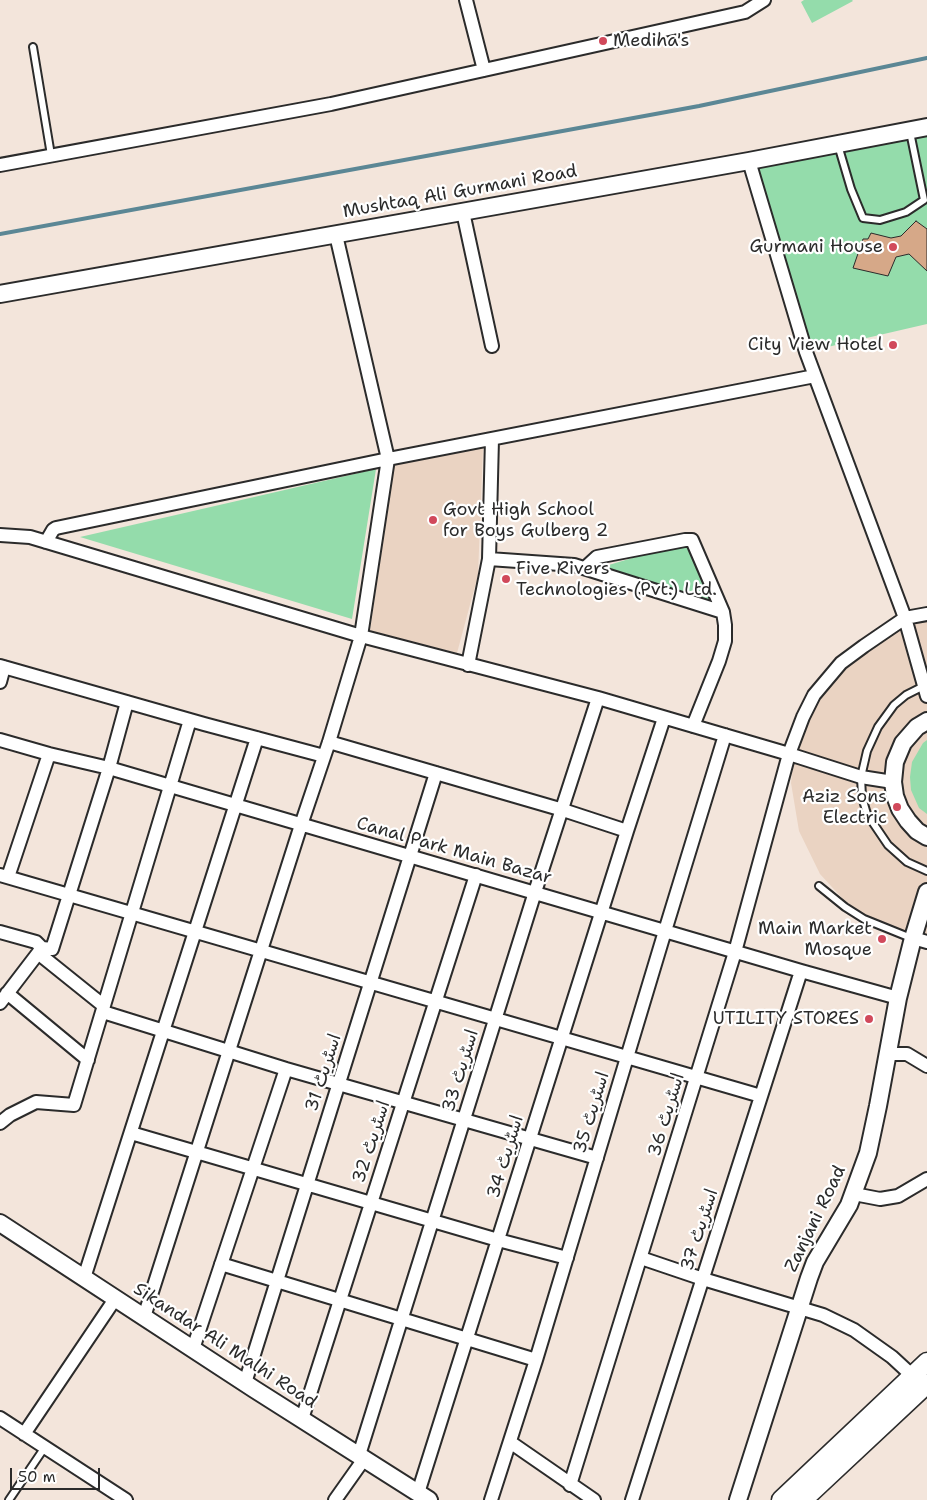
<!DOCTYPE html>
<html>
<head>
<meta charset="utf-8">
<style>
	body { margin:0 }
	#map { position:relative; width:927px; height:1500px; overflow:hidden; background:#f3e5db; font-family:"Shantell Sans",sans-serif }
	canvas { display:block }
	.scale { position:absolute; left:10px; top:1468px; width:90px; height:22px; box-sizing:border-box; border:2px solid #2b2b2b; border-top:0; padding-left:6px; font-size:15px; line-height:18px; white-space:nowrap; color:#2b2b2b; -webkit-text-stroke:4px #fff; paint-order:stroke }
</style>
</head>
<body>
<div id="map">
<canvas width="927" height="1500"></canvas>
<div class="scale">50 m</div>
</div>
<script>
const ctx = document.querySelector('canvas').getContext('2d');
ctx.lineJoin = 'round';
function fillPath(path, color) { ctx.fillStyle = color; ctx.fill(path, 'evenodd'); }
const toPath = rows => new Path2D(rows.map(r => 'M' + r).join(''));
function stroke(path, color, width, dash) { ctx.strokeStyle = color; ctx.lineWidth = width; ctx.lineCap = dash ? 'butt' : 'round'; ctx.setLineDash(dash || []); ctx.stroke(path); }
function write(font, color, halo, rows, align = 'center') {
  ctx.font = font + ' "Shantell Sans","Playpen Sans Arabic",sans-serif'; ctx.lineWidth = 4.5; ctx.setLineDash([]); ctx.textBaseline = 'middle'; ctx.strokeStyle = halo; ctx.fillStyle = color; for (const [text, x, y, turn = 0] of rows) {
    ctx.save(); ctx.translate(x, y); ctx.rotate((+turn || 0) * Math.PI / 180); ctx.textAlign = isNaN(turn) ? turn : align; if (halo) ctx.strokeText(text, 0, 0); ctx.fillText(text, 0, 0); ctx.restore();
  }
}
const built = toPath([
	[483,447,478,575,457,653,370,631,394,465],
	[927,609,927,944,895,935,853,910,820,874,799,831,791,783,796,735,815,690,845,652,885,623]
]);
const green = toPath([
	[804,0,852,0,853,1,812,23,801,2],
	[927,127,927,324,806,352,749,161],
	[376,469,352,619,80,537],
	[683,543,689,544,693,550,713,605,602,567],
	[927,740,927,814,919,808,911,790,910,777,912,762,923,743]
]);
const stream = toPath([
	[0,234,699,106,927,58]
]);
const building = toPath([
	[916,221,927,229,927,271,909,254,896,257,888,276,853,268,863,239,868,239,871,233,891,238,901,236,916,221]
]);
const service = toPath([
	[33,47,51,155],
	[838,145,851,189,863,218,880,220,906,212,924,200,910,132],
	[926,685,906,695,894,705,878,727,867,751,861,777,862,797,867,814,888,845,907,862,927,871],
	[819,886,845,907,864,919,911,938],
	[9,1500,45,1447]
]);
const minor = toPath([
	[466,0,484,70],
	[749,161,806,352,905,618,927,696],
	[0,165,331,104,745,12,764,0],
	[463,212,492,346],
	[0,535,30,537,361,636,598,698,789,754,861,777,893,782],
	[46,542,53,530,56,528,388,459,815,376],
	[489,559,574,565,723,612],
	[585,568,597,557,685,540,692,540,723,612,725,625,725,641,719,661,693,726],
	[468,665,489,559,492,439],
	[0,666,204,724,324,756],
	[0,682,4,667],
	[0,740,49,754,109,768,801,971,898,998],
	[329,742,563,810,627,831],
	[0,875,761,1096],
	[8,877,49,754],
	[0,932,36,942,42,948],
	[913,938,927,942],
	[38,953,104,1006],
	[7,993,88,1060],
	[0,1003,42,948,52,949,109,768,127,702],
	[103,1012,286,1069,597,1158],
	[888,1054,907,1054,927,1066],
	[0,1123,10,1115,36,1102,74,1105,190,720],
	[131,1133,498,1240,567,1258],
	[854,1194,880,1199,898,1196,927,1179],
	[641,1258,703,1279,823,1315,854,1330,892,1357,918,1381],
	[221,1264,536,1360],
	[84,1278,257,738],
	[144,1317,301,825,329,742,361,636,388,459,336,235],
	[193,1349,286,1069],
	[245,1383,436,773],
	[0,1418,126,1500],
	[302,1419,476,875],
	[24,1434,115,1299],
	[510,1442,594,1500],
	[359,1455,535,892,598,698],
	[570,1485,735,952,789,754,803,717,814,695,841,663,864,646,905,618,927,614],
	[418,1493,627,831,664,718],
	[335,1500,364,1459],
	[491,1500,536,1360,665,931,725,735],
	[632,1500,801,971]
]);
const tertiary = toPath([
	[0,294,749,161,927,127],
	[927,721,917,727,903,743,895,762,893,782,895,796,900,809,908,821,917,831,927,837],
	[0,1223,254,1389,429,1500],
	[738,1500,809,1278,815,1262,849,1205,868,1153,878,1106,898,998,913,938,927,892]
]);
const secondary = toPath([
	[781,1500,927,1362],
	[803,1500,927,1384]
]);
const markers = [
	[603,41,5,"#d1495b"],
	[893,247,5,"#d1495b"],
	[893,345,5,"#d1495b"],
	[433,520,5,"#d1495b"],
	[506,579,5,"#d1495b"],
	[897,807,5,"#d1495b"],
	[882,939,5,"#d1495b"],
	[869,1019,5,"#d1495b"]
];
const poiNames = [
	["Mediha's",613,41,"left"],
	["Gurmani House",883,247],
	["City View Hotel",883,345],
	["Govt High School",443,510,"left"],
	["for Boys Gulberg 2",443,531,"left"],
	["Five Rivers",516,569,"left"],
	["Technologies (Pvt.) Ltd.",516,590,"left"],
	["Aziz Sons",887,797],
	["Electric",887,818],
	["Main Market",872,929],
	["Mosque",872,950],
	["UTILITY STORES",859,1019]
];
const streetNames = [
	["Mushtaq Ali Gurmani Road",460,192,-10],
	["Canal Park Main Bazar",454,851,16],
	["اسٹریٹ 33",461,1071,-73],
	["اسٹریٹ 31",324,1073,-72],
	["اسٹریٹ 35",592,1113,-73],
	["اسٹریٹ 36",667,1115,-73],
	["اسٹریٹ 32",372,1142,-72],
	["اسٹریٹ 34",506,1157,-73],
	["Zanjani Road",816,1219,-64],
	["اسٹریٹ 37",700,1230,-72],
	["Sikandar Ali Malhi Road",225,1346,33]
];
fillPath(built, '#ead3c2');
fillPath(green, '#94dcab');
stroke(stream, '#5b8795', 4);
fillPath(building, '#d6a888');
stroke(building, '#2b2b2b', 1);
stroke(service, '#2b2b2b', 10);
stroke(minor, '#2b2b2b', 16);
stroke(tertiary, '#2b2b2b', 20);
stroke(secondary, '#2b2b2b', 21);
stroke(service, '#fff', 6);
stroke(minor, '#fff', 12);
stroke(tertiary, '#fff', 16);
stroke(secondary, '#fff', 18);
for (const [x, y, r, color] of markers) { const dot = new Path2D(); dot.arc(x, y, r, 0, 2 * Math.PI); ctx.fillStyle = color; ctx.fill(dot); stroke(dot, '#fff', 2); }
write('18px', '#2b2b2b', '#fff', poiNames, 'right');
write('18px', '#2b2b2b', '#fff', streetNames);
</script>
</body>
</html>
